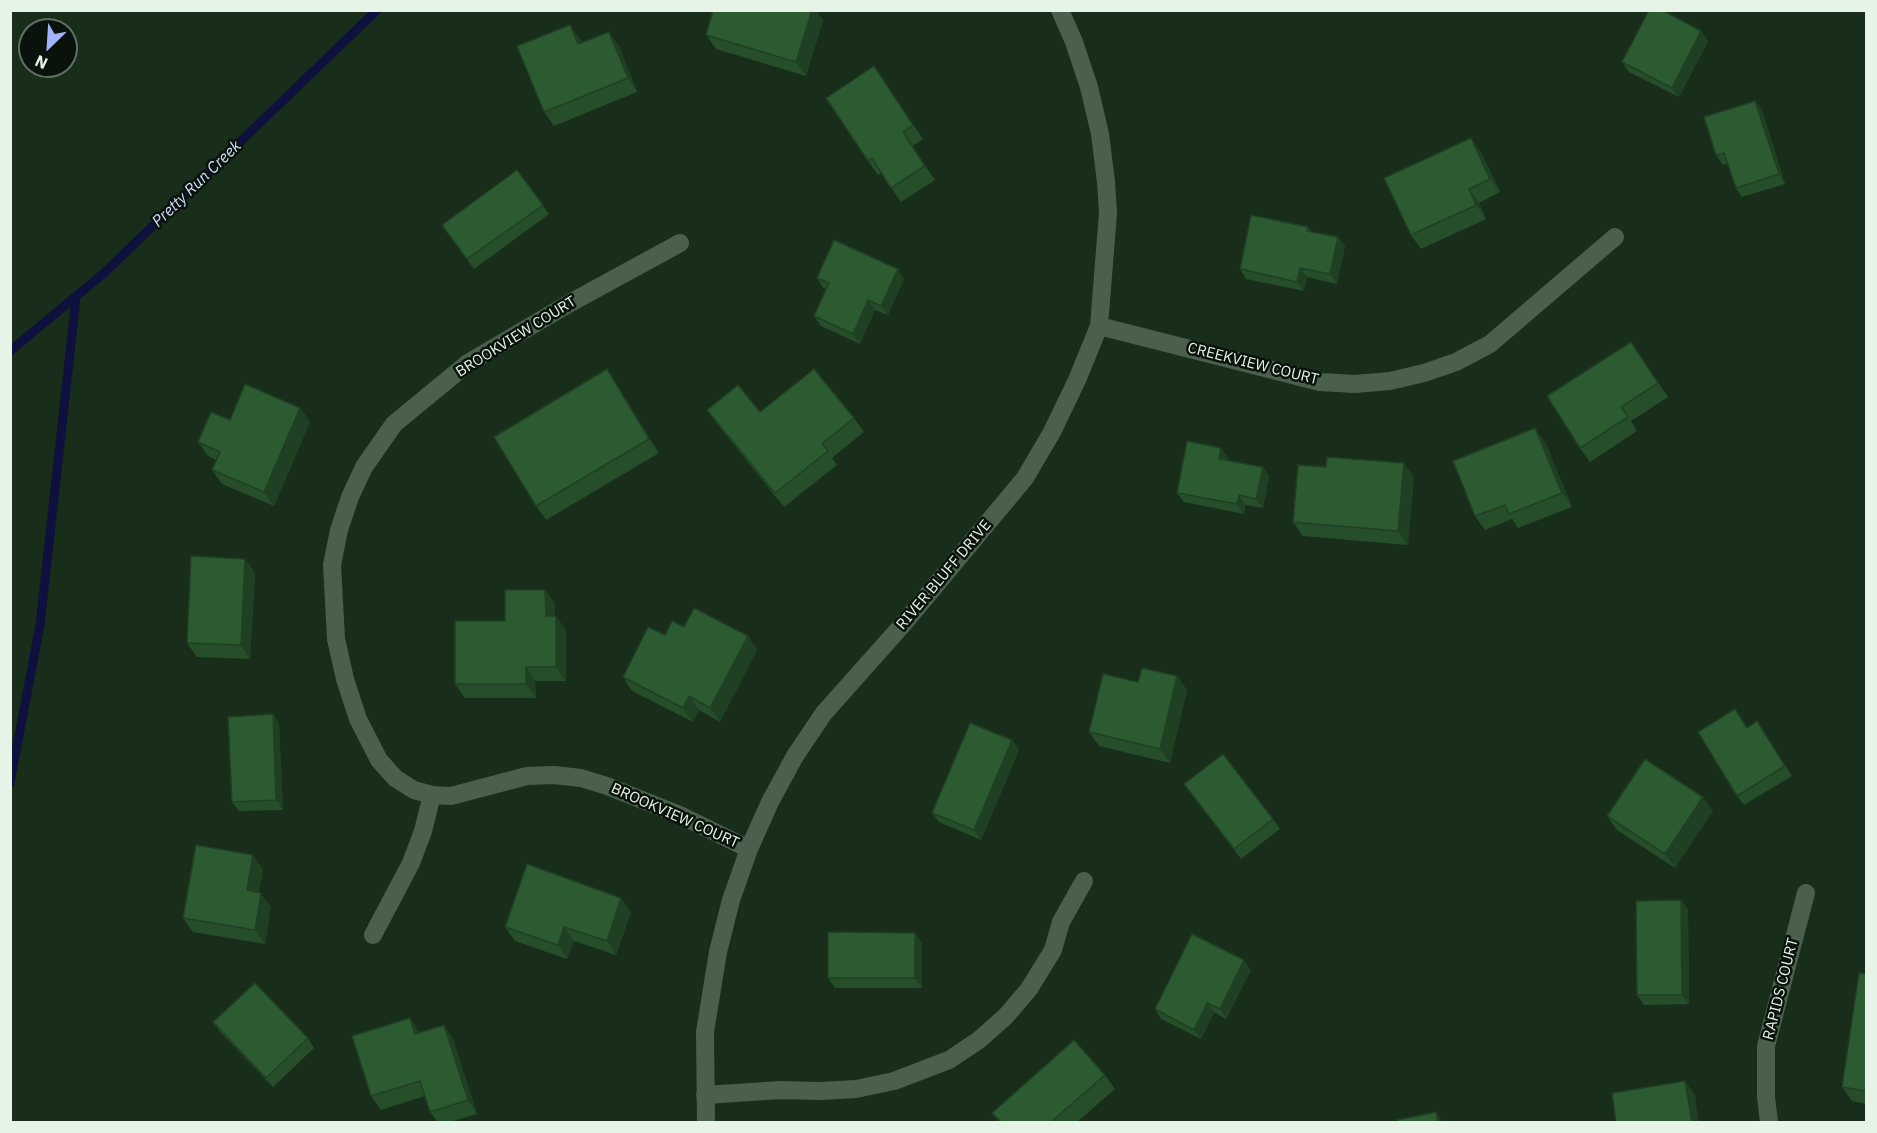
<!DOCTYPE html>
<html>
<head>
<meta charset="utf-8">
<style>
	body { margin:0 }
	#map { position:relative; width:1877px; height:1133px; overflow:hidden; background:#192d1b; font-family:"IBM Plex Sans",sans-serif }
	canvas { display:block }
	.frame { position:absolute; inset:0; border:12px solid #e6f3e7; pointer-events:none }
	.north { position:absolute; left:18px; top:18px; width:60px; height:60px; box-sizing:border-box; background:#0a130b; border:2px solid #626d63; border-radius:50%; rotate:205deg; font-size:16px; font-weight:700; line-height:24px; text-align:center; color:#e6f3e7 }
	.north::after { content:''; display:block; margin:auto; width:21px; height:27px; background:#a3b2fd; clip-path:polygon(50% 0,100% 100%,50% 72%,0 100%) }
</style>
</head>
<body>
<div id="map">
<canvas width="1877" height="1133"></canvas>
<div class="frame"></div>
<div class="north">N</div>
</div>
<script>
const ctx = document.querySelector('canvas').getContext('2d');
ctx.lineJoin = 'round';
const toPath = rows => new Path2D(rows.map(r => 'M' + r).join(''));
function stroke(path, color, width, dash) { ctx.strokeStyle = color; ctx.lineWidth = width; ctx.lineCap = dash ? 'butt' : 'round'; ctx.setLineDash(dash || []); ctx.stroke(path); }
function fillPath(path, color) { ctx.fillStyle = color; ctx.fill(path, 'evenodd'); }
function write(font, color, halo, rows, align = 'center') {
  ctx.font = font + ' "IBM Plex Sans",sans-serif'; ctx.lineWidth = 5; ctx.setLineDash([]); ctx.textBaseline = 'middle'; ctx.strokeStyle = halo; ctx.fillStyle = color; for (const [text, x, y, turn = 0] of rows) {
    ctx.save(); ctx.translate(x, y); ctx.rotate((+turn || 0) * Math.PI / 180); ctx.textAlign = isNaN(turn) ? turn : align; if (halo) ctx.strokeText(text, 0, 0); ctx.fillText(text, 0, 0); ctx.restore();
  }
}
const stream = toPath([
	[10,351,103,274,377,10],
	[10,783,40,625,76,298]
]);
const minor = toPath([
	[680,243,570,303,468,363,394,424,364,467,350,497,339,530,332,565,336,639,345,679,358,719,379,760,395,778,414,790,432,795,451,796,527,776,554,775,581,778,607,786,680,815,749,849],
	[1099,326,1320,382,1355,384,1390,381,1424,373,1456,362,1490,344,1615,237],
	[373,935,411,863,423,831,432,795],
	[705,1095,781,1090,819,1091,856,1089,894,1081,949,1060,979,1040,1006,1016,1029,989,1053,950,1061,922,1084,881],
	[706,1122,705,1032,718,952,731,900,749,849,770,802,795,756,824,713,905,622,1025,478,1052,432,1077,380,1099,326,1108,213,1106,182,1100,134,1089,87,1074,42,1060,10],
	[1769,1122,1766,1097,1766,1046,1806,893]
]);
const wall = toPath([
	[823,20,806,76,716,49,706,35],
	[1701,31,1708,41,1679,97,1629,72,1622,62],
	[580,39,581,43,619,46,637,92,554,126,544,112],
	[874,66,923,139,912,146,935,180,901,202,881,173,878,175,868,161],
	[1755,101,1762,110,1785,184,1742,197,1736,188,1728,163,1723,165,1716,155],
	[1481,152,1500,192,1479,203,1486,219,1421,249,1411,235],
	[517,170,549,214,474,269,442,225],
	[1308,227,1311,231,1345,246,1337,284,1307,277,1304,291,1246,279,1240,269],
	[817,278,904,279,888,315,875,310,860,344,821,326,814,316,826,289,823,288],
	[1631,342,1668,397,1631,421,1637,431,1590,462,1580,448],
	[616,383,659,453,546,520,536,506],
	[300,408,310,422,274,506,222,484,212,470,216,460,208,456,198,442],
	[707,410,854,418,864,432,832,458,837,465,784,507,717,424],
	[1545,442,1572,507,1518,528,1512,519,1485,530,1475,516],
	[1221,448,1228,458,1227,460,1269,476,1263,508,1245,505,1244,514,1184,502,1177,493],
	[1326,467,1414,477,1408,545,1303,536,1293,522],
	[245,559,255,573,250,659,197,657,187,643],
	[545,590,555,604,555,616,566,630,566,681,535,681,536,698,465,698,455,684,505,621],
	[684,627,748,636,757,650,720,722,699,710,693,722,632,691,623,677,665,635],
	[1177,676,1187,690,1170,763,1099,746,1089,732,1138,682],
	[1735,709,1747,727,1763,731,1792,776,1744,805,1737,796],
	[273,714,279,724,283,810,239,811,232,802],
	[1012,740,1019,750,981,840,939,822,932,813],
	[1184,784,1273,819,1280,829,1241,859],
	[1703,797,1713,811,1675,868,1617,830,1607,816],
	[263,869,259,892,271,907,265,944,193,932,183,918],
	[621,898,631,912,616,955,574,941,567,959,515,941,505,927],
	[1681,900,1688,910,1689,1004,1644,1005,1637,995],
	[922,943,922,988,835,988,828,978],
	[1251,970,1226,1019,1214,1012,1201,1039,1161,1019,1155,1009],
	[1866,974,1866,1104,1852,1101,1842,1087],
	[213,1022,308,1038,314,1048,273,1087,220,1032],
	[444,1025,453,1039,477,1114,450,1122,438,1122,430,1112,425,1096,381,1110,371,1096,420,1033],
	[1105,1075,1115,1089,1077,1122,999,1122,992,1113]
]);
const shadedWall = toPath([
	[812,10,816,10,823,20,806,76,796,62],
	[570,25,580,39,588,58,578,44],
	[1701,31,1708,41,1679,97,1672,88],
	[609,32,619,46,637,92,628,78],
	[1755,101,1762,110,1785,184,1779,174],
	[1471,138,1481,152,1500,192,1490,179],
	[1469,189,1479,203,1486,219,1476,205],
	[1338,237,1345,246,1337,284,1330,274],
	[1300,268,1307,277,1304,291,1297,282],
	[898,269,904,279,888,315,881,306],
	[868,300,875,310,860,344,853,334],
	[607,369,616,383,659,453,649,439],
	[300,408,310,422,274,506,264,492],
	[1535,428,1545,442,1572,507,1562,493],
	[1221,448,1228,458,1226,468,1219,459],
	[1404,463,1414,477,1408,545,1398,531],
	[1263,467,1269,476,1263,508,1256,499],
	[1239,495,1245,505,1244,514,1237,504],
	[245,559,255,573,250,659,241,645],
	[545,590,555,604,555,630,546,616],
	[556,616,566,630,566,681,556,667],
	[748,636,757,650,720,722,710,708],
	[526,667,535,681,536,698,526,684],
	[1177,676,1187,690,1170,763,1160,749],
	[689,696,699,710,693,722,683,708],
	[273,714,279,724,283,810,276,800],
	[1012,740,1019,750,981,840,974,830],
	[1703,797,1713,811,1675,868,1665,854],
	[253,855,263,869,257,904,247,890],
	[261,893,271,907,265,944,255,930],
	[621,898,631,912,616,955,607,941],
	[1681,900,1688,910,1689,1004,1682,995],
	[564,927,574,941,567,959,558,945],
	[915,933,922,943,922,988,915,978],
	[1244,960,1251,970,1226,1019,1220,1009],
	[1207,1003,1214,1012,1201,1039,1194,1030],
	[410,1018,419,1032,424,1048,415,1034],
	[444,1025,453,1039,477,1114,468,1100],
	[1685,1081,1695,1095,1699,1122,1692,1122],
	[1436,1112,1443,1122,1438,1122]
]);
const building = toPath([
	[713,10,812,10,796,62,706,35,713,10],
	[1649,10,1662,10,1701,31,1672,88,1622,62,1649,10],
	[570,25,578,44,609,32,628,78,544,112,517,46,570,25],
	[874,66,913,125,903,132,925,166,891,188,872,158,868,161,826,98,874,66],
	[1755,101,1779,174,1736,188,1724,153,1716,155,1704,117,1755,101],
	[1471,138,1490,179,1469,189,1476,205,1411,235,1384,178,1471,138],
	[517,170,543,205,467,259,442,225,517,170],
	[1251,215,1308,227,1307,231,1338,237,1330,274,1300,268,1297,282,1240,269,1251,215],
	[834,240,898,269,881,306,868,300,853,334,814,316,829,283,817,278,834,240],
	[1631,342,1658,383,1621,407,1628,417,1580,448,1547,396,1631,342],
	[607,369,649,439,536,506,494,437,607,369],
	[814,369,854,418,822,444,828,451,775,493,707,410,738,385,760,412,814,369],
	[245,384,300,408,264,492,212,470,220,452,198,442,211,412,230,420,245,384],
	[1535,428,1562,493,1509,514,1505,505,1475,516,1453,461,1535,428],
	[1187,441,1221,448,1219,459,1263,467,1256,499,1239,495,1237,504,1177,493,1187,441],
	[1327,457,1404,463,1398,531,1293,522,1298,465,1326,467,1327,457],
	[191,556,245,559,241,645,187,643,191,556],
	[505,590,545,590,546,616,556,616,556,667,526,667,526,684,455,684,455,621,505,621,505,590],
	[694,608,748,636,710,708,689,696,683,708,623,677,648,627,665,635,672,621,684,627,694,608],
	[1142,668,1177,676,1160,749,1089,732,1103,674,1138,682,1142,668],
	[1735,709,1747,728,1757,721,1785,766,1737,796,1698,732,1735,709],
	[273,714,276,800,232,802,228,717,273,714],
	[970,723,1012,740,974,830,932,813,970,723],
	[1223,754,1273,819,1234,849,1184,784,1223,754],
	[1645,759,1703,797,1665,854,1607,816,1645,759],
	[196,845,253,855,247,890,261,893,255,930,183,918,196,845],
	[527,864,621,898,607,941,564,927,558,945,505,927,527,864],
	[1681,900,1682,995,1637,995,1636,901,1681,900],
	[828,932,915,933,915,978,828,978,828,932],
	[1192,934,1244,960,1220,1009,1207,1003,1194,1030,1155,1009,1192,934],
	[1859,973,1866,974,1866,1091,1842,1087,1859,973],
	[255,983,308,1038,266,1078,213,1022,255,983],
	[410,1018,415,1034,444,1025,468,1100,430,1112,420,1081,371,1096,352,1036,410,1018],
	[1074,1040,1105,1075,1051,1122,1001,1122,992,1113,1074,1040],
	[1685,1081,1692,1122,1616,1122,1612,1093,1685,1081],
	[1436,1112,1438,1122,1398,1122,1397,1120,1436,1112]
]);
const streetNames = [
	["BROOKVIEW COURT",516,337,-32],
	["CREEKVIEW COURT",1253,364,14],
	["RIVER BLUFF DRIVE",944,575,-50],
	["BROOKVIEW COURT",675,816,24],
	["RAPIDS COURT",1781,989,-76]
];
const waterNames = [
	["Pretty Run Creek",197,184,-44]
];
stroke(stream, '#0e103d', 9);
stroke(minor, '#4a604c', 18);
fillPath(wall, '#264e2b');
fillPath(shadedWall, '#1f4023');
fillPath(building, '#2c5b32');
stroke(building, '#1f4023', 1.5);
write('15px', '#e6f3e7', '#0a130b', streetNames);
write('italic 16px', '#d6deff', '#0a130b', waterNames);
</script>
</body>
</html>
